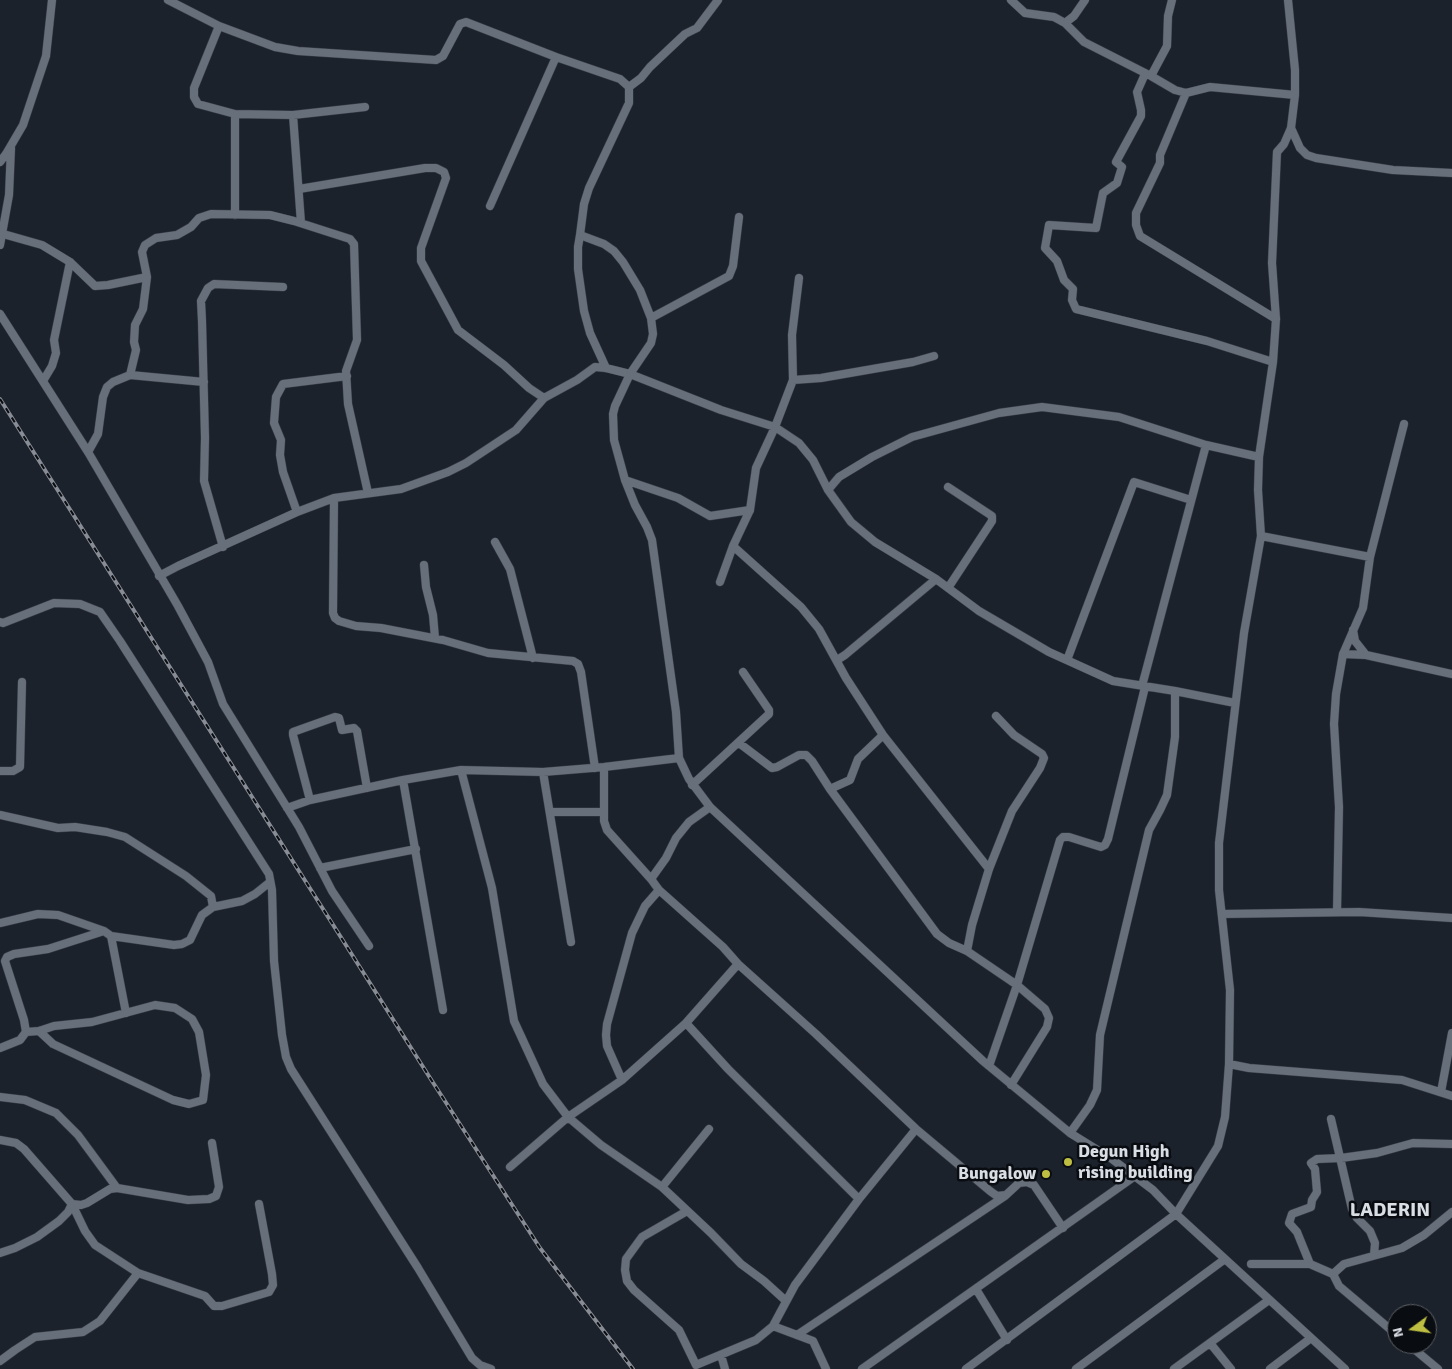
<!DOCTYPE html>
<html>
<head>
<meta charset="utf-8">
<style>
	body { margin:0 }
	#map { position:relative; width:1452px; height:1369px; overflow:hidden; background:#1c222c; font-family:Signika,sans-serif }
	canvas { display:block }
	.north { position:absolute; left:1387px; top:1304px; width:50px; height:50px; box-sizing:border-box; background:#090c10; border:1px solid #5c6065; border-radius:50%; rotate:256deg; font-size:14px; font-weight:700; line-height:20px; text-align:center; color:#d9dde4 }
	.north::after { content:''; display:block; margin:auto; width:18px; height:22px; background:#bebf42; clip-path:polygon(50% 0,100% 100%,50% 72%,0 100%) }
</style>
</head>
<body>
<div id="map">
<canvas width="1452" height="1369"></canvas>
<div class="north">N</div>
</div>
<script>
const ctx = document.querySelector('canvas').getContext('2d');
ctx.lineJoin = 'round';
const toPath = rows => new Path2D(rows.map(r => 'M' + r).join(''));
function stroke(path, color, width, dash) { ctx.strokeStyle = color; ctx.lineWidth = width; ctx.lineCap = dash ? 'butt' : 'round'; ctx.setLineDash(dash || []); ctx.stroke(path); }
function write(font, color, halo, rows, align = 'center') {
  ctx.font = font + ' Signika,sans-serif'; ctx.lineWidth = 5; ctx.setLineDash([]); ctx.textBaseline = 'middle'; ctx.strokeStyle = halo; ctx.fillStyle = color; for (const [text, x, y, turn = 0] of rows) {
    ctx.save(); ctx.translate(x, y); ctx.rotate((+turn || 0) * Math.PI / 180); ctx.textAlign = isNaN(turn) ? turn : align; if (halo) ctx.strokeText(text, 0, 0); ctx.fillText(text, 0, 0); ctx.restore();
  }
}
const street = toPath([
	[168,0,219,26,275,47,298,51,436,60,443,56,460,24,466,22,556,57,620,79,629,87,629,103,589,188,584,204,580,235,604,244,614,251,623,262,640,290,651,318,653,334,651,343,630,374,615,406,613,414,614,440,625,480,635,505,647,527,652,540,676,712,679,758,689,779,710,807,983,1061,1070,1133,1112,1159,1153,1190,1176,1214,1345,1369],
	[1011,0,1025,13,1054,17,1065,23,1084,42,1151,76,1175,90,1186,93,1210,87,1295,95],
	[1288,0,1295,70,1295,95,1291,128,1284,144,1277,152,1272,263,1276,319,1273,362,1259,457,1258,490,1261,536,1244,633,1219,843,1219,890,1230,990,1229,1064,1249,1068,1402,1080,1452,1096],
	[1065,23,1074,16,1085,0],
	[219,26,194,88,194,97,198,104,235,114,293,115,365,107],
	[1145,74,1137,92,1141,110,1141,116,1116,162,1122,167,1117,183,1103,193,1096,228,1049,225,1045,248,1057,261,1064,280,1073,289,1072,300,1076,309,1207,341,1273,362],
	[1151,76,1167,46,1168,16,1172,0],
	[629,87,641,78,650,67,685,34,697,28,718,0],
	[1186,93,1160,155,1160,163,1136,213,1136,225,1140,236,1276,319],
	[293,115,301,223],
	[1291,128,1300,148,1307,155,1316,158,1393,170,1452,173],
	[0,162,6,154,23,125,46,56,52,0],
	[299,189,425,168,436,168,444,172,446,178,421,248,421,261,458,330,504,365,529,388,544,398],
	[490,206,556,57],
	[235,215,235,114],
	[0,233,42,245,70,262,95,286,108,285,147,277],
	[580,235,578,247,578,269,584,311,590,333,606,368],
	[0,245,9,195,11,148],
	[0,314,88,452,178,606,208,662,223,704,299,827,332,891,369,946],
	[651,318,729,276,733,266,739,217],
	[130,375,136,350,134,342,135,325,143,309,147,277,142,252,145,245,156,238,177,235,191,227,199,218,211,214,270,215,294,221,350,239,354,244,357,340,346,371,348,404,368,493],
	[793,380,821,378,913,362,934,356],
	[43,381,52,366,56,353,54,340,70,262],
	[88,452,98,434,103,397,107,387,113,382,130,375,204,382],
	[625,480,678,498,710,516,750,510],
	[948,487,992,516,992,521,948,588],
	[828,490,839,477,872,457,912,437,999,413,1042,407,1119,417,1206,445,1259,457],
	[334,498,333,613,335,618,339,621,356,626,381,628,443,640,488,653,573,661,578,664,581,672,595,768],
	[297,512,283,472,280,455,281,440,274,423,276,397,283,384,347,376],
	[1261,536,1370,557],
	[495,542,510,569,533,658],
	[733,546,801,607,819,629,846,678,883,735,989,869],
	[223,547,204,481,205,438,202,321,201,301,208,288,214,284,283,287],
	[424,565,426,587,433,615,435,638],
	[159,576,178,566,297,512,334,498,401,489,448,472,466,463,516,430,544,398,577,380,595,367,606,368,630,374,721,410,775,427,799,443,813,460,828,490,851,522,875,542,936,579,979,611,1049,652,1113,681,1175,691,1235,703],
	[720,582,733,546,750,510,756,468,775,427,793,380,792,335,799,278],
	[0,622,3,623,54,603,80,604,100,612,120,641,269,874,272,890,274,961,282,1035,286,1057,291,1069,418,1268,472,1358,480,1365,491,1369],
	[1353,630,1355,641,1366,655,1452,674],
	[1343,654,1366,655],
	[837,660,845,655,936,579],
	[1067,660,1134,482,1191,500],
	[1142,686,1206,445],
	[739,743,772,768,777,767,799,755,806,755,812,761,830,789,937,934,949,943,967,951,1017,985,1045,1009,1049,1018,1047,1027,1011,1085],
	[604,767,604,821,607,830,651,879,659,890,723,947,738,964,816,1034,916,1129,990,1191,997,1196,1006,1195,1019,1183,1027,1182,1034,1185,1063,1228],
	[461,770,492,888,514,1021,543,1084,568,1117,601,1145,662,1187,711,1233,741,1264,764,1281,786,1301],
	[0,771,13,771,20,767,22,682],
	[543,772,571,942],
	[403,780,443,1010],
	[692,785,769,714,769,710,743,672],
	[830,789,850,780,858,759,883,735],
	[310,800,293,735,293,732,335,717,339,718,342,730,354,728,357,731,367,788],
	[287,808,310,800,403,780,461,770,543,772,604,767,679,758],
	[551,812,603,812],
	[0,815,58,828,75,827,107,832,125,837,186,876,211,896,213,907,202,915,190,940,182,944,174,945,111,936,104,931,58,915,38,914,0,923],
	[320,868,416,849],
	[651,879,666,858,676,838,689,822,710,807],
	[213,907,242,901,255,894,270,882],
	[1337,912,1339,807,1334,724,1336,694,1343,654,1363,608,1370,557,1404,424],
	[1222,914,1359,912,1452,918],
	[111,936,126,1013],
	[967,951,972,925,989,869,1012,811,1040,768,1044,758,1042,754,1014,735,996,716],
	[738,964,686,1023,728,1069,859,1199],
	[26,1032,39,1031,54,1026,92,1022,155,1005,175,1008,192,1019,199,1032,206,1075,203,1100,189,1104,173,1100,53,1044,39,1031],
	[0,1048,20,1040,26,1032,24,1020,5,961,7,957,14,954,48,949,104,931],
	[989,1066,1017,985,1060,840,1063,837,1069,837,1101,847,1105,845,1108,839,1145,687],
	[622,1080,607,1046,606,1035,607,1024,632,933,645,906,659,890],
	[1441,1092,1452,1033],
	[0,1097,25,1100,56,1113,78,1135,117,1188],
	[1331,1119,1352,1209,1357,1218,1370,1231,1375,1243,1374,1255],
	[1070,1133,1090,1105,1097,1090,1100,1035,1149,830,1160,810,1167,795,1175,737,1175,691],
	[0,1140,16,1143,24,1149,72,1204,85,1231,95,1245,138,1273,100,1321,83,1332,35,1337,15,1350,0,1361],
	[510,1167,568,1117,622,1080,686,1023],
	[662,1187,709,1129],
	[72,1204,81,1205,87,1203,110,1189,117,1188,188,1200,209,1199,216,1196,219,1187,212,1143],
	[687,1211,642,1237,626,1259,625,1270,627,1281,634,1290,679,1330,696,1365,756,1340,773,1326,795,1285,859,1199,916,1129],
	[0,1253,15,1248,37,1237,59,1221,68,1212,72,1204],
	[1251,1264,1310,1264,1333,1274,1339,1286,1397,1335],
	[1310,1264,1297,1232,1289,1223,1292,1214,1311,1207,1312,1200,1317,1192,1315,1169,1311,1163,1317,1159,1341,1158,1377,1153,1413,1143,1452,1144],
	[138,1273,205,1296,214,1306,222,1306,269,1292,273,1285,272,1274,259,1204],
	[1333,1274,1344,1264,1402,1248,1424,1235,1452,1212],
	[976,1289,1007,1340],
	[773,1326,813,1341,826,1369],
	[797,1335,1005,1196],
	[1210,1343,1231,1369],
	[1408,1344,1438,1369],
	[721,1355,725,1369],
	[862,1369,1135,1176],
	[966,1369,1176,1214,1218,1146,1225,1117,1229,1064],
	[1076,1369,1225,1259],
	[1174,1369,1269,1300],
	[1270,1369,1311,1338]
]);
const rail = toPath([
	[0,399,432,1081,540,1248,633,1369]
]);
const markers = [
	[1068,1162,5,"#bebf42"],
	[1046,1174,5,"#bebf42"]
];
const poiNames = [
	["Degun High",1078,1152],
	["rising building",1078,1173],
	["Bungalow",1036,1174,"right"]
];
const quarterNames = [
	["LADERIN",1390,1211]
];
stroke(street, '#393e46', 9);
stroke(street, '#676f7b', 8);
stroke(rail, '#888d95', 4);
stroke(rail, '#090c10', 2, [5.5]);
for (const [x, y, r, color] of markers) { const dot = new Path2D(); dot.arc(x, y, r, 0, 2 * Math.PI); ctx.fillStyle = color; ctx.fill(dot); stroke(dot, '#090c10', 2); }
write('bold 18px', '#d9dde4', '#090c10', poiNames, 'left');
write('bold 20px', '#d9dde4', '#090c10', quarterNames);
</script>
</body>
</html>
